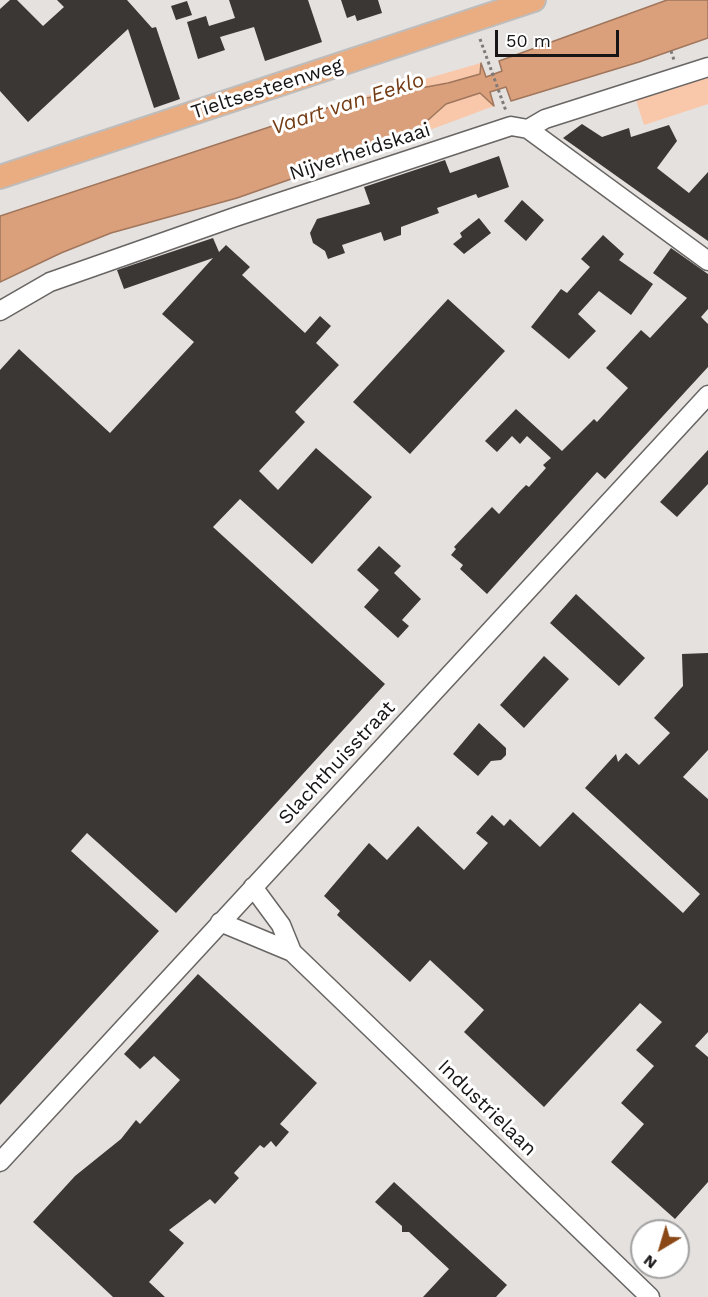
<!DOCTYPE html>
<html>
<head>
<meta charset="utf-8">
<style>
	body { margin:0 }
	#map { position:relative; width:708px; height:1297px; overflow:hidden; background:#e5e1df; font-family:"Work Sans",sans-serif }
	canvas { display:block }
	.north { position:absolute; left:630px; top:1219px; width:60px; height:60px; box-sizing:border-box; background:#fff; border:2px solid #a2a1a1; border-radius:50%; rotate:218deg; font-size:16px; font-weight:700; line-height:24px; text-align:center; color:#171515 }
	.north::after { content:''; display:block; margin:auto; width:21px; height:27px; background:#8a4817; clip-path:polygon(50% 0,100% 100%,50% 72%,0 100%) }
	.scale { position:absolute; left:495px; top:30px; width:124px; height:27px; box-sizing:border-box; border:3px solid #171515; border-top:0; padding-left:8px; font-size:18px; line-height:21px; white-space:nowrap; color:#171515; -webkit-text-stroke:4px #fff; paint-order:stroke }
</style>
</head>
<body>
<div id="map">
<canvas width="708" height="1297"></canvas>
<div class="north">N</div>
<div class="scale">50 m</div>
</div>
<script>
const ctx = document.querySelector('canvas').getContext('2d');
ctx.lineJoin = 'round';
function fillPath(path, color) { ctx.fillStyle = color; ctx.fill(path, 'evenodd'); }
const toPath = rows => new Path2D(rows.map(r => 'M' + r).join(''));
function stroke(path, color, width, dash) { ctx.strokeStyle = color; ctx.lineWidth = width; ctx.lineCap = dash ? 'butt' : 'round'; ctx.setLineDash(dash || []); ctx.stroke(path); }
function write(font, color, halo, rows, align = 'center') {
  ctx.font = font + ' "Work Sans",sans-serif'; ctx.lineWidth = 6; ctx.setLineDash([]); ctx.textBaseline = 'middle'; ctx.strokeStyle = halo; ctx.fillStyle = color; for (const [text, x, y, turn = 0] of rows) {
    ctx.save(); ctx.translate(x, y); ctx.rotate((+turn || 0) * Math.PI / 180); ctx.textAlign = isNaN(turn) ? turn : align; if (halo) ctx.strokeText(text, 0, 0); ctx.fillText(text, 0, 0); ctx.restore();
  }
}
const green = toPath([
	[481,63,480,74,448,83,345,102],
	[708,67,708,104,644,125,633,91],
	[481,93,494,106,408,138,446,104]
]);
const water = toPath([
	[667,0,708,0,708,38,639,62,511,101,506,87,490,92,494,106,480,93,446,104,408,138,237,198,111,233,61,253,0,282,0,216,345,102,448,83,480,74,481,63,486,77,502,71,499,61,667,0]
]);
const building = toPath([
	[10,0,17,0,43,26,64,7,57,0,127,0,152,28,156,27,180,99,154,108,128,29,28,122,0,91,0,9],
	[229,0,308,0,322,42,265,61,254,27,220,37,225,50,198,59,187,22,206,16,209,26,235,18],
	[341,0,378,0,382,13,357,21,355,15,347,18],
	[187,1,192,15,176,20,171,6],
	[582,124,602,137,629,128,631,137,669,125,677,141,657,168,689,193,708,172,708,241,563,138],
	[499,156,509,187,478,198,476,194,437,208,439,213,401,227,401,235,384,241,381,232,342,245,345,253,328,259,325,251,313,243,310,233,317,219,370,204,364,187,445,160,450,173],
	[522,200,544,220,526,241,504,221],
	[479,218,491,233,464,254,453,244,462,237,460,233],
	[603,235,624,254,619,260,653,284,631,315,599,291,578,314,596,331,569,359,531,327,561,289,567,293,590,267,581,259],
	[213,238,219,252,226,245,250,267,242,275,305,333,320,316,331,326,316,343,339,365,295,412,305,422,259,471,278,490,316,448,372,497,312,564,240,499,213,527,385,684,176,913,87,833,71,851,159,931,0,1105,0,370,19,349,110,433,194,342,162,314,213,258,124,289,117,270],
	[671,248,708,274,708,309,701,317,708,324,708,367,605,479,597,472,487,594,460,569,463,565,451,555,456,549,454,547,492,507,499,514,520,491,526,485,529,487,546,468,543,465,551,458,527,436,520,444,512,436,497,452,485,441,516,409,562,451,594,419,597,422,628,388,606,368,641,330,650,338,687,298,653,273],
	[448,299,505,351,410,454,353,402],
	[708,450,708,484,677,517,660,502],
	[379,546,401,566,394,573,421,599,402,620,409,626,398,638,364,607,379,590,357,570],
	[576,594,645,658,619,686,550,623],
	[708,653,708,750,683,777,708,799,708,1032,695,1046,708,1057,708,1182,675,1219,611,1162,644,1124,621,1103,654,1066,636,1050,662,1022,640,1003,544,1107,464,1032,484,1010,430,960,410,982,337,915,340,911,324,896,369,843,387,860,418,826,464,870,488,843,476,833,492,815,504,826,510,819,540,847,573,812,683,913,700,894,585,788,616,754,618,762,626,753,639,765,670,733,654,718,683,686,682,654],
	[544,656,569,679,524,728,500,705],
	[479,723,506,748,506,755,501,760,491,761,478,776,453,754],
	[198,974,317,1083,280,1124,289,1132,276,1147,271,1141,264,1148,260,1145,234,1173,239,1178,215,1204,210,1199,169,1230,184,1243,149,1282,165,1297,113,1297,33,1222,75,1176,121,1139,136,1120,140,1124,180,1080,154,1056,140,1069,124,1054],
	[394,1182,507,1285,496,1297,423,1297,449,1269,409,1232,402,1232,402,1226,375,1202]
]);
const path = toPath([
	[480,39,506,111],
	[671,51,674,60]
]);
const minor = toPath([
	[528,129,545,119,708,67],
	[0,311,50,282,235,217,511,126,528,129,708,261],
	[253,887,281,925,292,952],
	[220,922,292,952,650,1297],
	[0,1162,708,395]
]);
const major = toPath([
	[0,177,534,0]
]);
const streetNames = [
	["Tieltsesteenweg",267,89,-18],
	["Nijverheidskaai",360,152,-18],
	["Slachthuisstraat",337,763,-47],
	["Industrielaan",487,1108,44]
];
const waterNames = [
	["Vaart van Eeklo",348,104,-18]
];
fillPath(green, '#f9c7a9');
fillPath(water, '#da9f7b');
stroke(water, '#a0765c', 1.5);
fillPath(building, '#3a3735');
stroke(minor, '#686563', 21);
stroke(major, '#bebdbd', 26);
stroke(path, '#7d7a79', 3, [3, 3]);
stroke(minor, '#fff', 18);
stroke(major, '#eaad81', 22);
write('20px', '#171515', '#fff', streetNames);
write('italic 21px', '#733b14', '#fff', waterNames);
</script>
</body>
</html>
